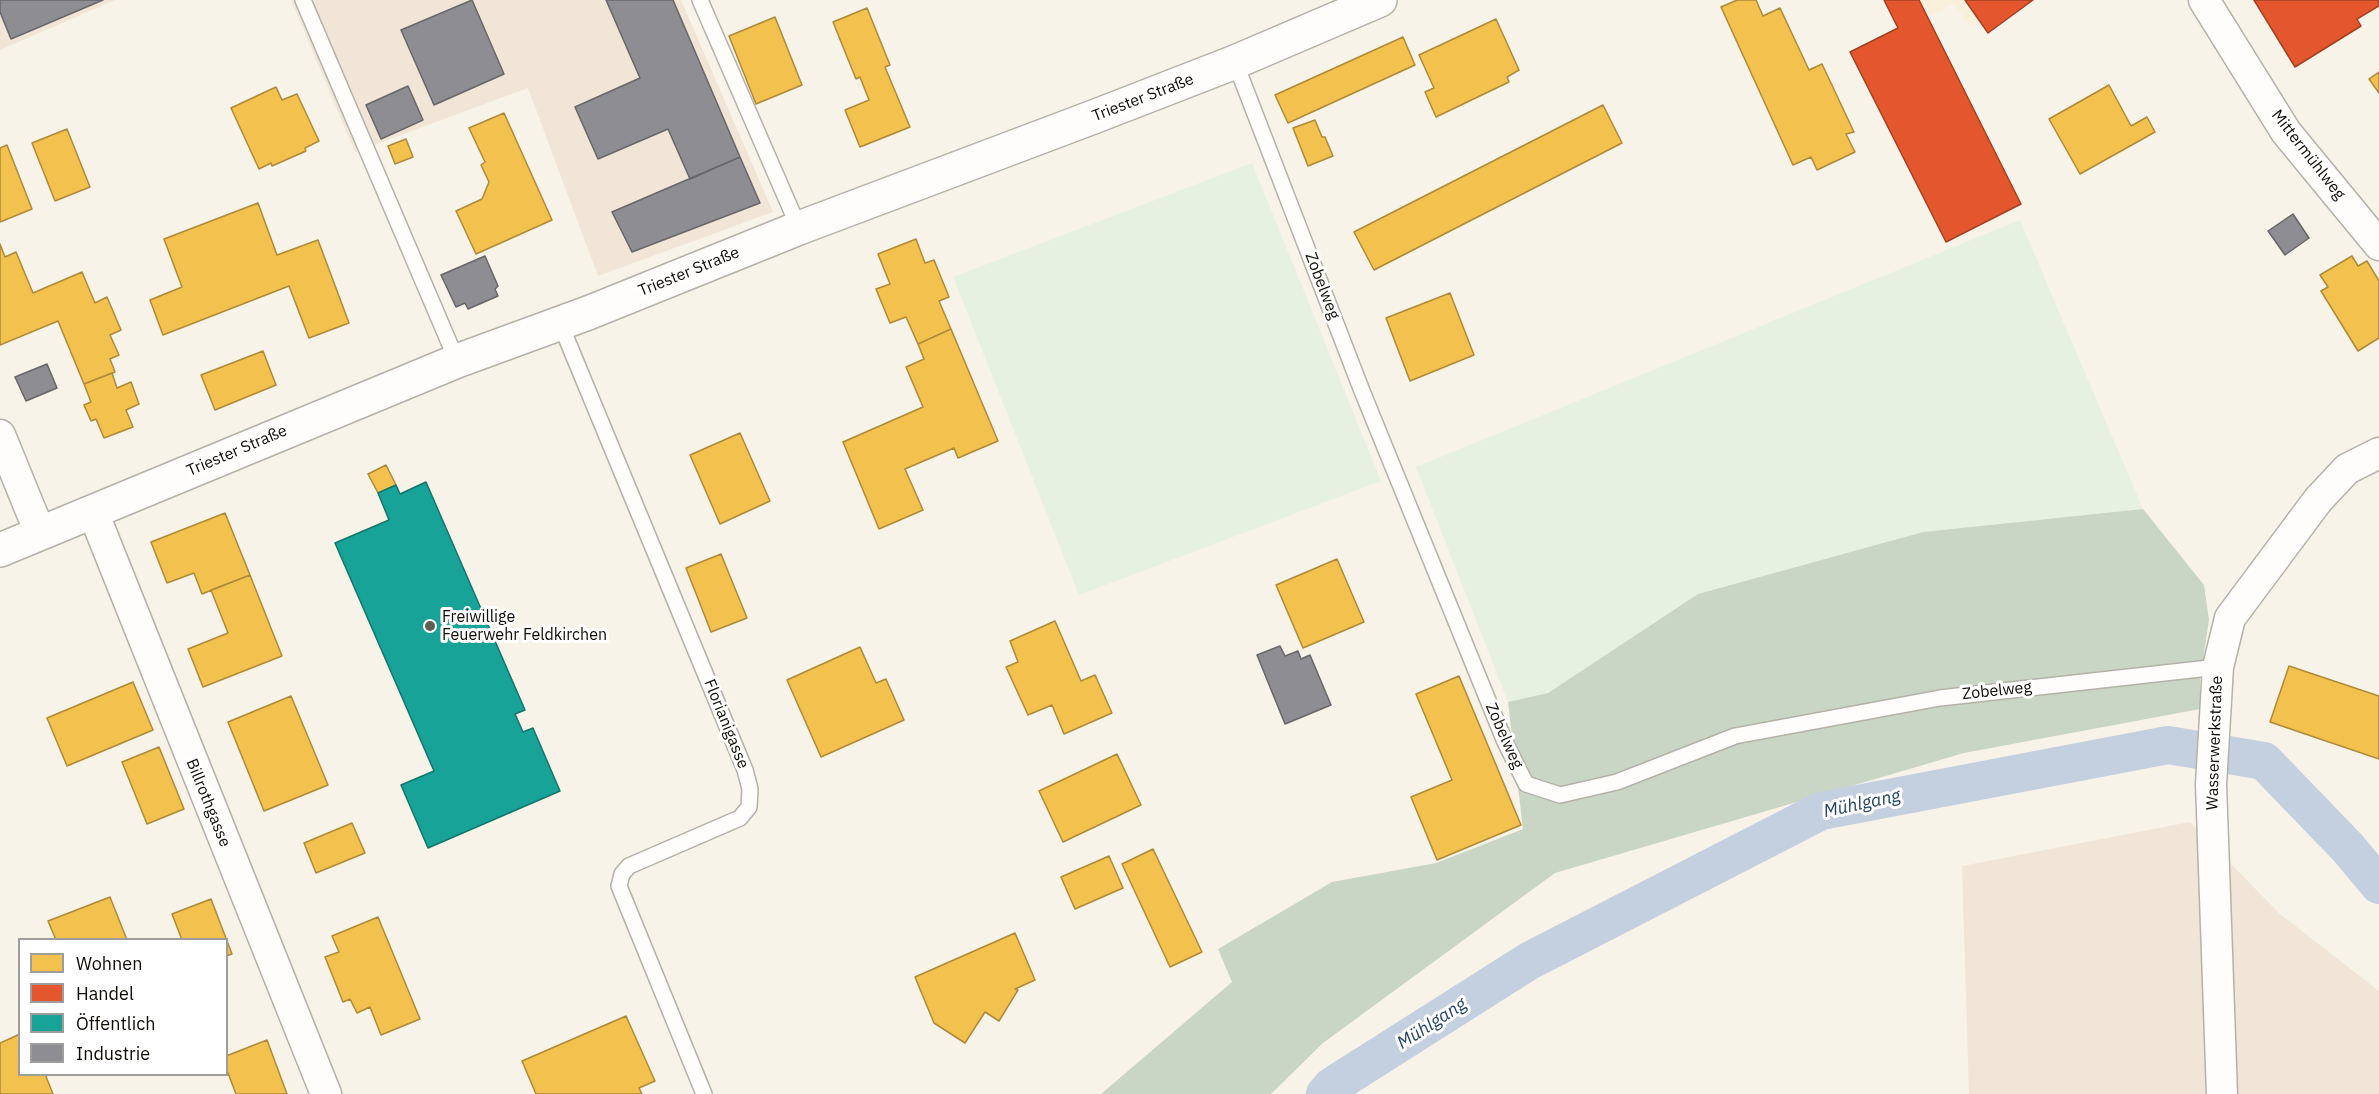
<!DOCTYPE html>
<html>
<head>
<meta charset="utf-8">
<style>
	body { margin:0 }
	#map { position:relative; width:2379px; height:1094px; overflow:hidden; background:#f8f3e8; font-family:"IBM Plex Sans",sans-serif }
	canvas { display:block }
	.legend { position:absolute; left:18px; top:938px; width:210px; height:138px; box-sizing:border-box; background:#fff; border:2px solid #9f9d9b; margin:0; padding:8px 10px; list-style:none; font-size:18px; color:#0e0b05 }
	.legend li { display:flex; align-items:center; gap:12px; height:30px }
	.legend b { width:30px; border:2px solid #9f9d9b }
</style>
</head>
<body>
<div id="map">
<canvas width="2379" height="1094"></canvas>
<ul class="legend">
<li><b style="height:16px;background:#f2c14e"></b>Wohnen</li>
<li><b style="height:16px;background:#e4572e"></b>Handel</li>
<li><b style="height:16px;background:#17a398"></b>Öffentlich</li>
<li><b style="height:16px;background:#8d8d92"></b>Industrie</li>
</ul>
</div>
<script>
const ctx = document.querySelector('canvas').getContext('2d');
ctx.lineJoin = 'round';
function fillPath(path, color) { ctx.fillStyle = color; ctx.fill(path, 'evenodd'); }
const toPath = rows => new Path2D(rows.map(r => 'M' + r).join(''));
function stroke(path, color, width, dash) { ctx.strokeStyle = color; ctx.lineWidth = width; ctx.lineCap = dash ? 'butt' : 'round'; ctx.setLineDash(dash || []); ctx.stroke(path); }
function write(font, color, halo, rows, align = 'center') {
  ctx.font = font + ' "IBM Plex Sans",sans-serif'; ctx.lineWidth = 6; ctx.setLineDash([]); ctx.textBaseline = 'middle'; ctx.strokeStyle = halo; ctx.fillStyle = color; for (const [text, x, y, turn = 0] of rows) {
    ctx.save(); ctx.translate(x, y); ctx.rotate((+turn || 0) * Math.PI / 180); ctx.textAlign = isNaN(turn) ? turn : align; if (halo) ctx.strokeText(text, 0, 0); ctx.fillText(text, 0, 0); ctx.restore();
  }
}
const built = toPath([
	[1918,0,2031,0,1989,15,1970,26,1954,4,1926,18]
]);
const industrial = toPath([
	[0,0,115,0,0,50],
	[291,0,681,0,773,212,598,276,528,88,355,152],
	[2190,822,2280,914,2379,991,2379,1094,1969,1094,1962,866]
]);
const green = toPath([
	[1252,163,1381,481,1079,595,953,277],
	[2020,220,2143,509,1923,532,1698,594,1548,693,1508,702,1416,467]
]);
const forest = toPath([
	[2143,509,2204,585,2209,620,2200,680,2200,709,1964,753,1555,873,1323,1043,1271,1094,1101,1094,1232,982,1218,949,1332,882,1436,863,1523,829,1508,702,1548,693,1698,594,1923,532]
]);
const homes = toPath([
	[1737,0,1756,0,1763,16,1780,8,1809,70,1822,64,1854,132,1846,134,1855,152,1817,170,1811,157,1793,165,1721,7,1737,0],
	[867,8,890,65,885,67,910,127,860,147,845,110,869,100,860,77,856,79,833,22,867,8],
	[775,17,802,85,756,104,729,36,775,17],
	[1496,19,1519,70,1507,77,1509,82,1436,117,1425,92,1434,88,1419,55,1496,19],
	[1403,37,1415,65,1288,123,1275,95,1403,37],
	[2379,72,2379,93,2369,79,2379,72],
	[2109,85,2131,126,2147,117,2155,132,2080,174,2049,119,2109,85],
	[276,87,282,100,297,94,319,141,305,148,306,151,272,166,271,163,259,169,231,108,276,87],
	[1603,105,1622,143,1374,270,1354,232,1603,105],
	[504,113,552,220,476,254,456,211,482,199,489,182,481,165,485,162,469,128,504,113],
	[1315,120,1322,137,1325,137,1333,156,1308,166,1293,128,1315,120],
	[67,129,90,187,55,201,32,143,67,129],
	[406,139,413,157,395,164,388,146,406,139],
	[7,145,32,209,0,222,0,148,7,145],
	[258,203,277,255,318,240,349,323,309,338,289,286,163,335,150,300,182,287,164,239,258,203],
	[916,239,925,263,934,260,949,297,939,301,951,329,918,344,906,317,890,323,876,289,890,284,878,254,916,239],
	[0,244,5,257,16,252,33,293,82,272,95,303,107,297,121,330,110,335,119,355,110,359,115,372,84,384,58,321,0,345,0,244],
	[2352,256,2358,266,2367,261,2379,281,2379,338,2358,351,2321,291,2328,287,2320,275,2352,256],
	[1450,293,1474,355,1410,381,1386,318,1450,293],
	[951,329,998,441,958,458,954,448,905,469,923,510,879,529,843,442,923,407,906,367,924,359,918,344,951,329],
	[263,351,276,385,215,410,201,375,263,351],
	[112,373,117,388,131,382,139,404,126,410,133,427,104,438,96,419,91,421,84,405,91,402,84,384,112,373],
	[740,433,770,501,720,524,690,455,740,433],
	[386,465,396,485,378,493,368,474,386,465],
	[225,513,250,575,202,594,194,573,167,583,151,542,225,513],
	[721,554,747,618,711,632,686,568,721,554],
	[1337,559,1364,622,1303,648,1276,585,1337,559],
	[250,575,282,656,203,687,188,649,228,633,211,590,250,575],
	[1055,621,1081,681,1095,675,1112,713,1064,734,1052,705,1028,715,1006,667,1018,662,1010,641,1055,621],
	[860,647,876,683,886,679,904,720,821,757,787,680,860,647],
	[2289,666,2379,696,2379,759,2270,722,2289,666],
	[1459,676,1521,825,1437,860,1411,797,1452,780,1416,694,1459,676],
	[133,682,153,730,67,766,47,718,133,682],
	[291,696,328,785,264,811,228,722,291,696],
	[159,747,184,809,147,824,122,762,159,747],
	[1117,754,1141,805,1063,842,1039,791,1117,754],
	[352,823,365,853,316,873,304,843,352,823],
	[1153,849,1202,952,1170,967,1122,864,1153,849],
	[1109,856,1123,888,1075,909,1061,877,1109,856],
	[110,897,127,940,56,940,48,921,110,897],
	[211,899,232,954,226,956,226,940,182,940,172,914,211,899],
	[378,917,420,1019,381,1035,370,1007,357,1013,350,999,343,1002,325,957,339,952,332,936,378,917],
	[1015,933,1035,980,1015,989,1018,990,999,1021,985,1012,965,1043,934,1023,915,977,1015,933],
	[626,1016,655,1081,639,1088,642,1094,536,1094,522,1061,626,1016],
	[20,1034,20,1074,45,1074,53,1094,0,1094,0,1043,20,1034],
	[267,1040,287,1094,236,1094,226,1068,226,1056,267,1040]
]);
const shops = toPath([
	[1884,0,1919,0,2021,204,1946,242,1850,52,1898,28,1884,0],
	[1965,0,2033,0,1988,33,1965,0],
	[2254,0,2379,0,2379,6,2357,19,2361,26,2295,67,2254,0]
]);
const public = toPath([
	[426,482,525,710,515,714,523,732,533,728,560,791,428,848,401,785,434,771,335,543,389,520,378,493,396,485,400,494,426,482]
]);
const industry = toPath([
	[0,0,103,0,11,39,0,12,0,0],
	[472,0,504,74,434,105,401,30,472,0],
	[606,0,673,0,740,157,690,179,668,129,598,159,575,107,640,78,606,0],
	[408,86,423,120,381,139,366,105,408,86],
	[740,157,760,203,632,252,612,212,740,157],
	[2293,214,2309,238,2285,255,2268,231,2293,214],
	[485,256,498,286,495,289,498,296,468,309,465,303,456,307,441,275,485,256],
	[47,364,57,388,26,401,15,377,47,364],
	[1280,646,1285,656,1298,651,1301,659,1310,655,1331,705,1285,724,1257,655,1280,646]
]);
const canal = toPath([
	[1325,1094,1332,1086,1529,961,1821,811,2168,745,2264,761,2348,848,2379,885]
]);
const service = toPath([
	[303,0,457,361],
	[700,0,799,228],
	[1235,62,1362,391,1505,742,1526,784,1560,795,1617,782,1735,736,1940,698,2218,667],
	[560,323,745,770,750,789,749,807,740,818,629,866,622,874,619,886,704,1094]
]);
const minor = toPath([
	[2204,0,2286,132,2379,245],
	[0,435,40,533],
	[93,512,326,1094],
	[2222,1094,2211,784,2218,667,2230,618,2318,500,2347,469,2379,453]
]);
const secondary = toPath([
	[0,550,457,361,588,313,799,228,1096,116,1235,62,1380,0]
]);
const markers = [
	[430,626,6,"#605c54"]
];
const streetNames = [
	["Triester Straße",1143,98,-21],
	["Mittermühlweg",2308,155,52],
	["Triester Straße",689,272,-22],
	["Zobelweg",1322,286,69],
	["Triester Straße",237,451,-23],
	["Zobelweg",1997,691,-6],
	["Florianigasse",726,724,68],
	["Zobelweg",1504,736,66],
	["Wasserwerkstraße",2215,743,-88],
	["Billrothgasse",208,803,68]
];
const poiNames = [
	["Freiwillige",442,617],
	["Feuerwehr Feldkirchen",442,635]
];
const waterNames = [
	["Mühlgang",1862,804,-12],
	["Mühlgang",1432,1024,-33]
];
fillPath(built, '#f9f0db');
fillPath(industrial, '#f0e5d6');
fillPath(green, '#e6f1e1');
fillPath(forest, '#c9d6c5');
fillPath(homes, '#f2c14e');
stroke(homes, '#ae8a38', 1.5);
fillPath(shops, '#e4572e');
stroke(shops, '#a44022', 1.5);
fillPath(public, '#17a398');
stroke(public, '#14756c', 1.5);
fillPath(industry, '#8d8d92');
stroke(industry, '#676668', 1.5);
stroke(canal, '#c4d0e0', 38);
stroke(service, '#b5b1a9', 18);
stroke(minor, '#b5b1a9', 33);
stroke(secondary, '#b5b1a9', 36);
stroke(service, '#fefdfc', 15);
stroke(minor, '#fefdfc', 30);
stroke(secondary, '#fefdfc', 33);
for (const [x, y, r, color] of markers) { const dot = new Path2D(); dot.arc(x, y, r, 0, 2 * Math.PI); ctx.fillStyle = color; ctx.fill(dot); stroke(dot, '#fff', 2); }
write('16px', '#0e0b05', '#fff', streetNames);
write('16px', '#0e0b05', '#fff', poiNames, 'left');
write('italic 18px', '#244167', '#fff', waterNames);
</script>
</body>
</html>
